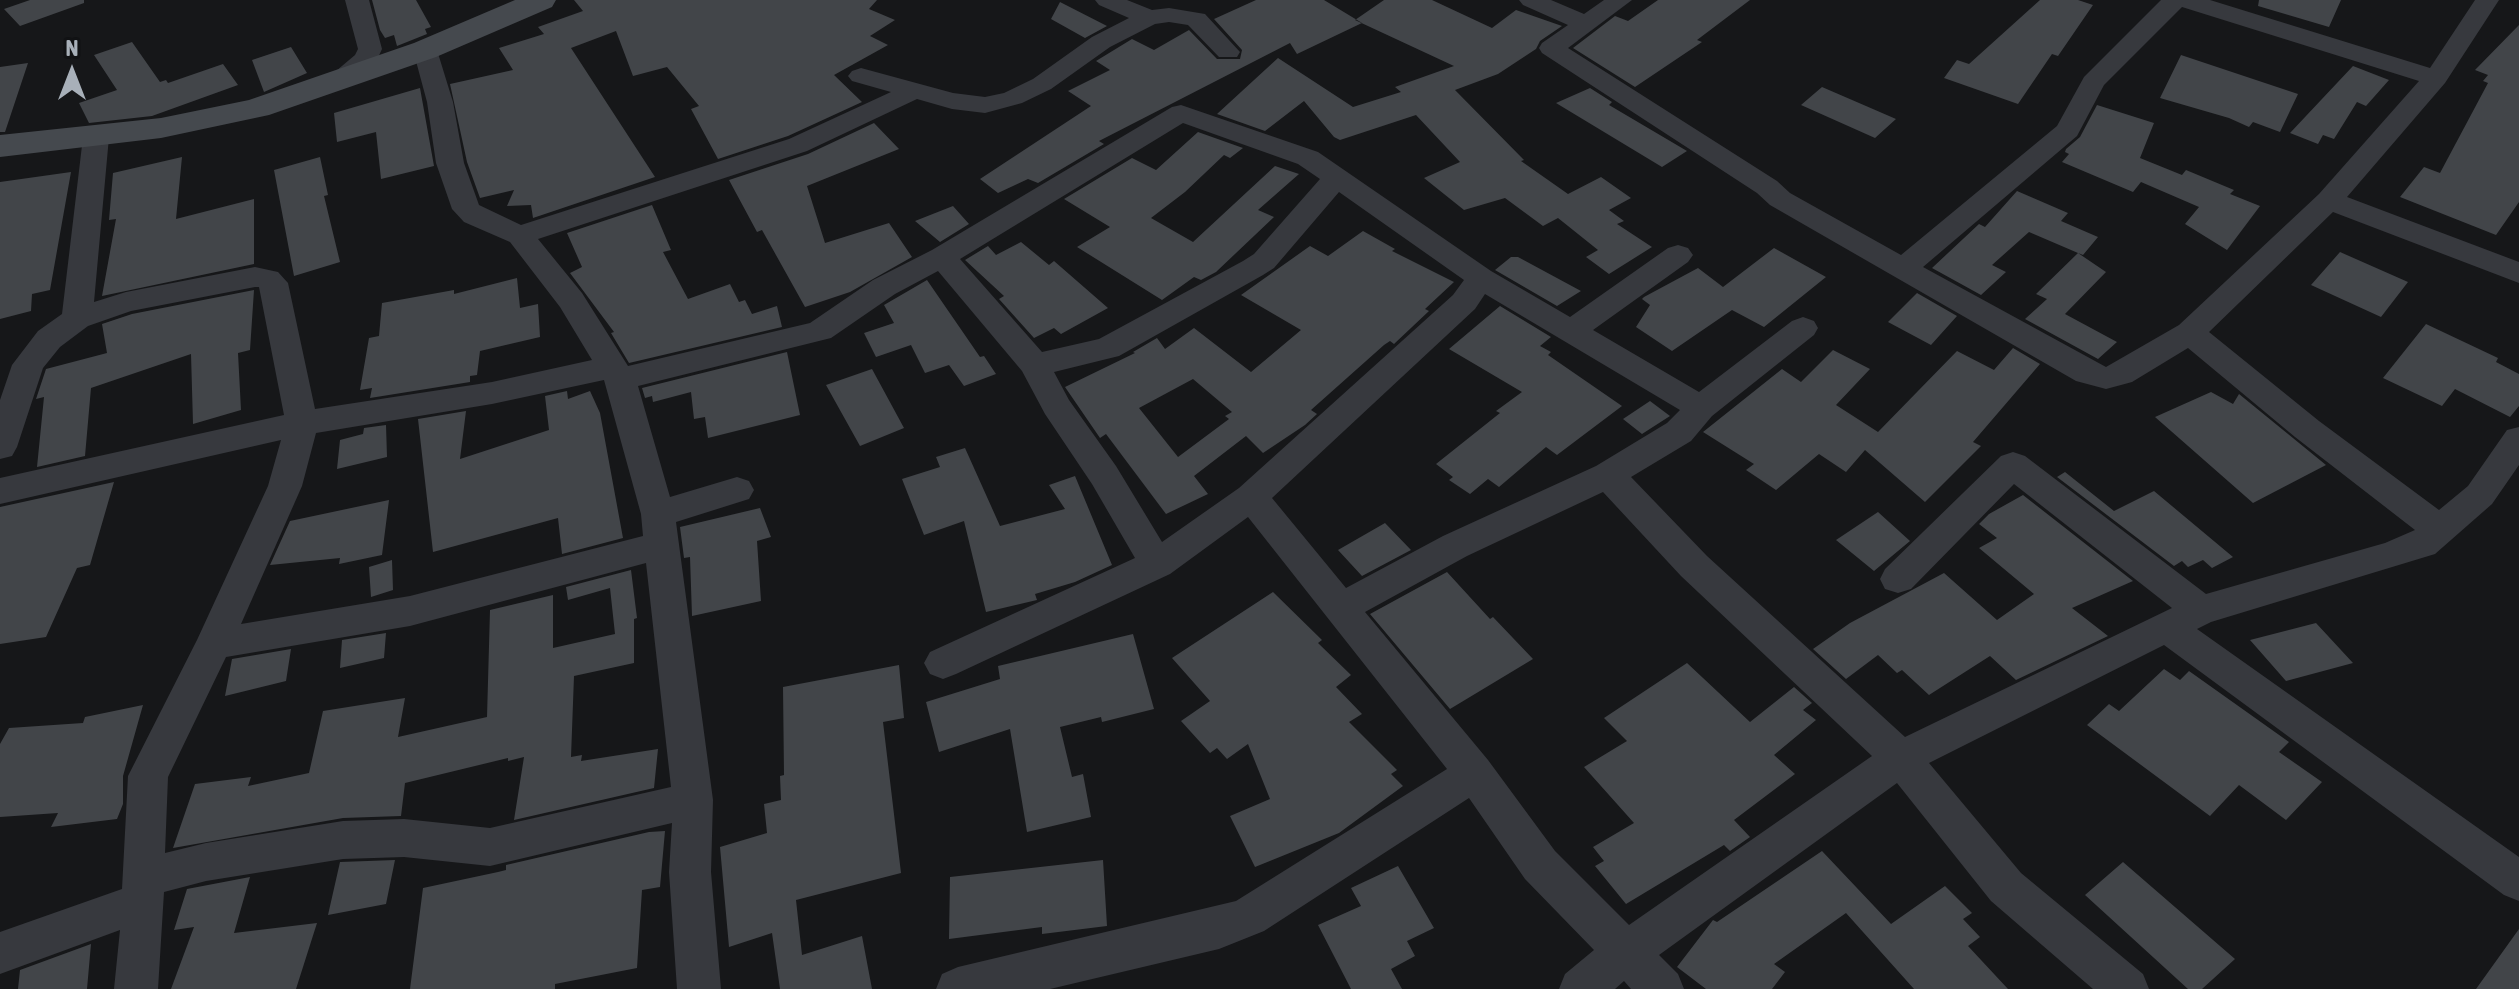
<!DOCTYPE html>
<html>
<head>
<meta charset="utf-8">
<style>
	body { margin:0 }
	#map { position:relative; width:2519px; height:989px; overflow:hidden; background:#161719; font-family:"Asap Condensed",sans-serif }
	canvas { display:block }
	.north { position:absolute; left:32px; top:32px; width:80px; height:80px; -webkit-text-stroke:6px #111214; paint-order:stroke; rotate:0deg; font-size:22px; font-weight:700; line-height:32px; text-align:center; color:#a8b0b9 }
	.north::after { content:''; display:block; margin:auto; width:28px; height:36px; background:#a8b0b9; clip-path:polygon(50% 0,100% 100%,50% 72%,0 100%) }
</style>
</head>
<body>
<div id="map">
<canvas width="2519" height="989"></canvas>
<div class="north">N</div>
</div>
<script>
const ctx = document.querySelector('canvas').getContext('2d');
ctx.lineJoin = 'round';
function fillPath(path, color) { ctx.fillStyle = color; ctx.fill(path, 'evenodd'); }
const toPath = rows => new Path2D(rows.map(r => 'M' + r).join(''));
const building = toPath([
	[30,0,84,0,84,3,20,26,4,9],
	[372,0,416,0,431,27,425,29,427,34,397,46,394,35,385,38,380,30],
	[574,0,877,0,869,9,895,20,870,36,888,45,834,75,862,102,788,136,718,159,691,109,699,106,667,67,633,76,616,31,571,48,655,177,533,218,531,205,507,206,514,190,480,198,467,162,450,84,513,70,499,48,544,34,538,27,583,11],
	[1256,0,1324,0,1362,23,1297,54,1290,43,1099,141,1104,144,1038,183,1028,179,998,193,980,179,1091,106,1068,91,1110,70,1096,61,1132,39,1154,50,1189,30,1217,59,1240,59,1242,50,1214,19],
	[1384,0,1432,0,1492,28,1516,10,1562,26,1540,41,1536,49,1498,74,1455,90,1524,160,1521,161,1568,194,1601,177,1631,198,1609,210,1624,221,1617,224,1652,247,1609,274,1586,257,1598,250,1558,218,1543,226,1505,198,1464,210,1424,178,1460,162,1416,115,1340,140,1334,137,1304,101,1265,131,1217,114,1278,58,1353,107,1401,92,1395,87,1454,66,1355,20],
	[1658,0,1750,0,1697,40,1702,42,1635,87,1573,48,1615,16,1628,21],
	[2040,0,2078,0,2093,5,2058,56,2052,54,2018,104,1944,78,1957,60,1969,64],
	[2259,0,2341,0,2329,27,2258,6],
	[1060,2,1107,26,1085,38,1051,19],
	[2519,25,2519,202,2496,235,2400,197,2424,167,2440,173,2488,83,2483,81,2488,75,2475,70],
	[132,42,160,82,166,80,168,83,223,64,238,85,152,116,89,123,79,103,117,90,94,55],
	[291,47,307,73,264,92,252,60],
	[2181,55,2298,94,2280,132,2253,122,2249,127,2229,118,2160,98],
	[28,63,5,132,0,132,0,67],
	[2353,66,2389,80,2366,106,2357,102,2334,139,2323,135,2318,144,2290,133],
	[1822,87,1866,106,1896,119,1875,138,1801,105],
	[420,88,434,166,381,179,376,132,337,142,334,113],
	[1590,88,1612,102,1609,105,1687,151,1662,167,1556,103],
	[2097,105,2154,123,2140,158,2182,175,2186,170,2234,190,2230,194,2260,206,2227,250,2185,224,2199,207,2141,182,2133,192,2062,162,2069,154,2065,152,2066,149,2080,137],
	[874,123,899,149,807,186,825,243,889,223,912,257,850,292,805,307,762,230,757,232,729,180,808,154],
	[1198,132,1243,148,1230,158,1224,155,1185,192,1151,218,1193,242,1275,166,1299,174,1258,210,1274,217,1216,272,1201,280,1194,277,1162,300,1077,247,1110,227,1064,199,1132,158,1156,170],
	[182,157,176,219,254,199,254,264,102,296,116,219,109,220,113,173],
	[320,157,328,195,324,196,340,262,294,276,274,170],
	[71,172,50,290,32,294,31,311,0,319,0,182],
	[2017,191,2068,213,2061,221,2098,237,2083,255,2078,253,2106,272,2065,314,2117,342,2098,359,2025,319,2047,299,2036,294,2078,253,2029,232,1992,265,2006,272,1981,295,1932,268,1979,224,1985,227],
	[652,205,671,250,663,252,688,299,730,284,739,302,745,300,752,314,777,306,782,327,629,363,611,333,614,332,570,273,582,267,567,233],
	[953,206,969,224,940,242,915,221],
	[1363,231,1395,249,1392,251,1454,282,1425,309,1429,311,1394,344,1390,341,1384,345,1311,410,1317,414,1305,425,1263,453,1246,436,1194,476,1208,494,1166,514,1106,434,1100,438,1065,387,1135,353,1133,352,1157,338,1165,349,1194,328,1251,372,1301,330,1241,295,1310,246,1328,256],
	[1193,379,1232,412,1225,416,1229,419,1178,457,1139,408],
	[1021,242,1049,265,1054,261,1108,308,1061,334,1054,328,1034,338,999,299,1004,296,965,260,988,246,996,255],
	[1774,248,1826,277,1764,327,1732,310,1672,351,1636,327,1650,305,1642,299,1644,297,1698,268,1723,287],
	[2340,252,2408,282,2381,317,2311,285],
	[1511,257,1518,257,1581,291,1557,306,1495,270],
	[517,278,520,308,538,304,540,337,480,351,477,375,470,376,470,382,370,398,372,388,360,390,369,338,379,336,382,303,454,290,454,294],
	[927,280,980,357,984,356,996,374,964,386,949,365,925,373,911,345,876,357,864,333,894,323,884,305],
	[254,290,250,350,238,353,241,410,193,424,191,354,91,388,85,456,37,467,44,397,36,399,46,369,107,353,102,324,132,314],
	[1917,293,1957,316,1931,345,1888,322],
	[1500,306,1551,337,1540,346,1551,352,1548,355,1622,406,1557,455,1546,447,1499,487,1488,479,1470,494,1449,480,1453,477,1436,464,1500,413,1496,411,1522,392,1449,349],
	[2426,324,2498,358,2496,362,2519,374,2519,406,2510,417,2455,389,2442,406,2383,378],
	[2013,348,2040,364,1973,442,1981,446,1925,502,1865,450,1846,472,1819,454,1776,490,1746,470,1754,464,1703,432,1782,369,1801,382,1833,350,1870,369,1836,405,1878,432,1957,351,1994,370],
	[787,352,800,415,708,438,705,417,694,419,691,392,653,402,652,396,645,398,642,388],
	[872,369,904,428,860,446,826,385],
	[567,391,568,399,590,391,600,413,623,538,562,554,558,518,433,552,418,419,466,411,460,459,549,430,545,396],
	[2211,392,2233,404,2239,394,2326,465,2253,503,2155,417],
	[1650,401,1670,416,1642,434,1623,419],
	[386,425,387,457,337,469,340,440,363,434,364,428],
	[965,448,1000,526,1065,509,1049,485,1075,476,1112,565,1075,582,1035,594,1037,600,986,612,964,521,924,535,902,479,940,467,936,457],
	[2065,472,2114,511,2154,491,2233,557,2212,568,2203,560,2188,567,2182,561,2174,566,2057,477],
	[114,482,90,565,77,568,46,637,0,644,0,507],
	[2023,495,2133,581,2072,608,2108,636,2016,680,1990,656,1929,695,1902,670,1897,673,1878,655,1846,679,1813,649,1850,623,1944,573,1997,620,2034,594,1979,548,1997,538,1979,524,1989,514],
	[389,500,382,555,339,564,340,558,270,565,290,521],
	[760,508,771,537,757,541,761,601,692,616,690,557,684,558,680,527],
	[1878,512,1910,541,1874,571,1836,540],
	[1385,523,1411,550,1362,576,1338,550],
	[392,560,393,590,371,597,369,567],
	[631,570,637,618,634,619,634,663,574,676,571,757,582,755,581,761,658,749,654,788,514,820,524,757,508,761,508,758,405,783,401,816,343,818,173,848,195,784,251,777,248,786,309,773,323,711,405,698,398,737,487,717,490,610,553,595,553,648,615,634,610,588,568,600,566,587],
	[1447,572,1490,619,1493,617,1533,659,1450,709,1370,614],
	[1273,592,1322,640,1318,643,1351,675,1336,687,1362,714,1349,722,1397,770,1391,774,1403,786,1339,833,1255,867,1230,816,1270,799,1248,744,1227,759,1217,748,1210,753,1181,721,1210,701,1172,658],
	[2316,623,2353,663,2286,681,2250,640],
	[386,633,384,658,340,668,342,640],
	[1133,634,1154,709,1102,722,1101,717,1060,727,1072,777,1083,774,1091,817,1027,832,1010,729,939,752,926,702,1000,679,998,666],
	[291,649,286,681,225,696,232,659],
	[1687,663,1750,722,1794,687,1812,703,1803,710,1816,720,1774,755,1795,774,1734,820,1750,837,1730,851,1724,845,1626,904,1595,866,1604,861,1593,847,1634,823,1584,767,1627,741,1604,718],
	[899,665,904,718,883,722,901,873,796,900,802,955,862,936,872,989,780,989,772,933,729,947,720,847,767,833,764,804,781,800,780,776,784,775,783,687],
	[2164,669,2180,680,2189,671,2289,742,2279,752,2322,782,2286,820,2239,785,2210,816,2087,725,2109,704,2119,711],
	[143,705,123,776,123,804,117,819,51,827,58,813,0,817,0,744,9,728,83,723,85,717],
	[665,831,660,887,642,890,637,968,555,984,555,989,410,989,423,888,498,872,506,870,506,865,649,832],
	[1822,851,1891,924,1945,886,1972,913,1963,919,1980,937,1968,946,2008,989,1914,989,1846,913,1774,964,1785,972,1772,989,1706,989,1677,967,1713,920,1717,922],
	[395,860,386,904,328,915,340,862],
	[1103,860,1107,926,1042,934,1042,927,949,939,950,877],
	[2123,862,2235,959,2202,989,2188,989,2085,895],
	[1398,866,1434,928,1407,941,1415,956,1391,969,1402,989,1351,989,1318,925,1361,906,1351,888],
	[250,877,234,933,317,923,296,989,171,989,194,927,174,930,187,889],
	[2519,929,2519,989,2476,989],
	[91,944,87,989,18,989,20,970]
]);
const street = toPath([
	[345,0,369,0,382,49,375,64,345,87,336,90,327,87,323,82,355,55,358,49,345,0],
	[1095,0,1127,0,1152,10,1169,8,1205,14,1240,52,1237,57,1219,57,1188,25,1169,22,1155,24,1110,47,1051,89,1022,103,985,113,952,109,917,99,807,151,538,239,582,293,628,366,810,323,873,280,932,250,1172,107,1181,105,1318,152,1491,271,1570,317,1668,248,1678,245,1688,248,1693,255,1688,262,1593,330,1699,392,1792,321,1803,317,1814,321,1818,328,1814,335,1712,416,1691,441,1631,477,1707,556,1905,737,2172,608,2014,484,1911,589,1898,593,1885,589,1880,579,1885,569,2001,456,2013,452,2025,456,2206,594,2385,543,2415,530,2295,437,2188,348,2132,382,2121,385,2106,389,2076,381,1770,205,1757,193,1542,53,1539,48,1542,43,1568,25,1523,5,1519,0,1551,0,1584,14,1604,0,1632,0,1568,48,1777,181,1790,193,1901,255,2057,126,2084,77,2161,0,2210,0,2430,68,2475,0,2499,0,2445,83,2347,197,2519,262,2519,283,2333,212,2209,332,2319,421,2439,510,2468,486,2507,430,2519,427,2519,465,2492,504,2435,554,2211,622,2197,629,2519,857,2519,901,2504,895,2164,645,1929,763,2021,873,2143,974,2149,989,2093,989,1991,901,1897,783,1659,955,1678,974,1684,989,1631,989,1624,981,1615,989,1559,989,1565,974,1594,950,1525,879,1469,798,1264,931,1219,949,1050,989,936,989,942,974,958,967,1236,901,1447,769,1248,517,1170,574,956,674,943,679,930,674,924,663,930,652,1135,558,1092,484,1045,414,1022,371,938,271,895,294,831,338,638,386,670,497,737,477,749,481,754,490,749,499,676,522,713,800,711,872,721,989,677,989,669,872,672,823,490,866,404,857,343,859,206,881,164,892,158,989,114,989,120,930,0,974,0,932,122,889,128,776,197,640,268,486,281,440,0,504,0,478,284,415,259,287,255,287,131,311,88,326,60,347,43,368,17,447,12,456,0,459,0,400,12,365,38,331,62,314,83,137,87,131,105,131,109,137,94,302,126,292,255,267,278,272,288,283,315,409,492,382,592,360,560,307,510,242,464,222,452,209,436,163,427,102,413,50,416,45,425,43,434,45,437,50,453,102,464,163,479,205,521,225,789,139,891,92,852,81,848,76,852,71,861,68,953,93,985,97,1004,93,1033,79,1092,37,1129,18,1099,5,1095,0],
	[2182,7,2419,81,2319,194,2179,325,2106,367,1923,267,2077,136,2104,85,2182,7],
	[1183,123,1298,164,1320,179,1254,254,1243,261,1099,339,1042,352,960,259,1183,123],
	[1339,192,1464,280,1453,295,1239,488,1162,542,1116,466,1069,400,1054,372,1119,356,1263,275,1274,268,1339,192],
	[1485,294,1680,410,1667,423,1596,466,1443,536,1346,588,1272,498,1475,309,1485,294],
	[604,380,641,514,643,536,410,596,241,624,302,486,316,433,492,404,604,380],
	[1603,492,1681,576,1872,756,1629,925,1555,851,1488,760,1365,612,1467,556,1603,492],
	[646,563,671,787,490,828,404,819,343,821,206,843,165,853,168,777,226,657,410,626,646,563]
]);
const secondary = toPath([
	[515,0,556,0,552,7,436,57,269,115,161,138,0,157,0,135,161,118,249,100,414,43,515,0]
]);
fillPath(building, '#424549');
fillPath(street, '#37393e');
fillPath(secondary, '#45494e');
</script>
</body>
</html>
